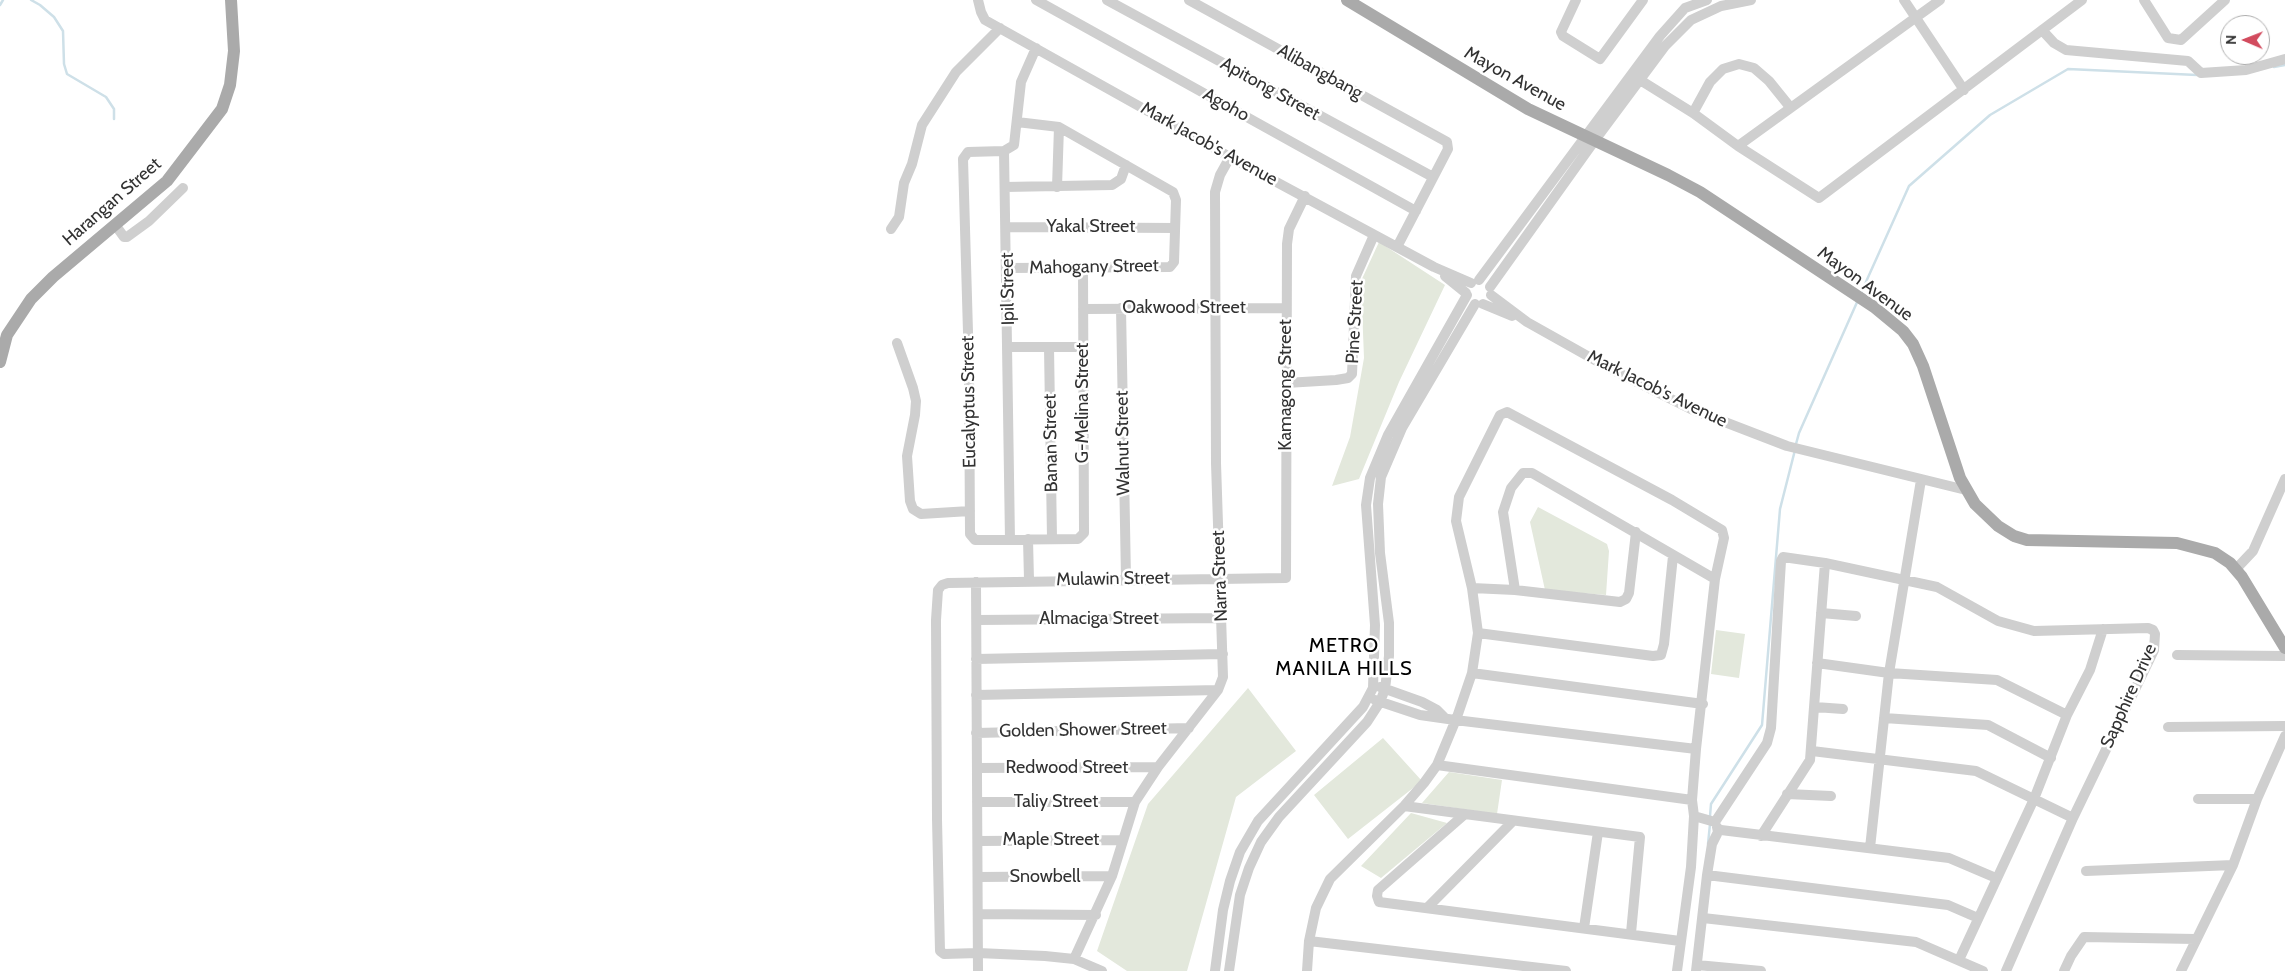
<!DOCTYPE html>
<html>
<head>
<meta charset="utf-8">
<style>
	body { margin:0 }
	#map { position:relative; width:2285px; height:971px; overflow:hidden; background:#fff; font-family:Cabin,sans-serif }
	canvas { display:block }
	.north { position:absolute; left:2220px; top:15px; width:50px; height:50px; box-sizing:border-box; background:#fff; border:1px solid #adadad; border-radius:50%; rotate:271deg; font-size:14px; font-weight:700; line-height:20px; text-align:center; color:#323232 }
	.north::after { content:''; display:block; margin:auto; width:18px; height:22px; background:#d24b5e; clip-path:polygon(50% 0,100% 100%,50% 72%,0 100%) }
</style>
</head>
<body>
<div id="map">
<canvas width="2285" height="971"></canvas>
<div class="north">N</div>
</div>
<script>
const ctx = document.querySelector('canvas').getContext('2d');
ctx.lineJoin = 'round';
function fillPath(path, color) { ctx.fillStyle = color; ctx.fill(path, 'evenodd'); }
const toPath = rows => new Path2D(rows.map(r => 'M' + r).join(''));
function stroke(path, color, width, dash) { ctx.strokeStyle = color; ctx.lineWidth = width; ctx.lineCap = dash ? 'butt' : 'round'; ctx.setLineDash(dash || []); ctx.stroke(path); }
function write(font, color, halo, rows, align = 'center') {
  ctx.font = font + ' Cabin,sans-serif'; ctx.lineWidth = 5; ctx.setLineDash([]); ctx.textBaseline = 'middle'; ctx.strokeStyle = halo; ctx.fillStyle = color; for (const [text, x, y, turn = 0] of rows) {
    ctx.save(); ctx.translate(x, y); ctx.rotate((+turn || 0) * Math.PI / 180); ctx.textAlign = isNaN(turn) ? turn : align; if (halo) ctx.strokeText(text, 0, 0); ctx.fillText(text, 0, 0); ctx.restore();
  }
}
const green = toPath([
	[1379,242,1445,285,1399,382,1359,479,1332,486,1350,437,1364,358,1361,281],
	[1538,507,1607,544,1609,551,1606,595,1545,590,1530,522],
	[1716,630,1745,634,1739,678,1711,674],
	[1248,688,1296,751,1236,797,1187,971,1127,971,1097,951,1148,804],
	[1383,738,1422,781,1348,839,1314,795],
	[1449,772,1502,780,1497,814,1422,803],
	[1411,813,1447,823,1381,878,1361,866]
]);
const stream = toPath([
	[31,0,40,5,54,17,63,31,64,64,67,74,106,97,114,109,114,119],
	[0,5,3,0],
	[2274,67,2285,65],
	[1861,293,1909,186,1990,115,2068,69,2197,75],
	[1796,444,1799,433,1858,300],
	[1710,816,1711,804,1762,725,1780,509,1795,450],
	[1708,844,1710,824]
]);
const minor = toPath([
	[978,0,981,12,985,20,1230,157,1434,267,1471,283],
	[1036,0,1416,211],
	[1107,0,1433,177],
	[1189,0,1447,142,1448,149,1397,247],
	[1576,0,1561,32,1563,36,1600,59,1643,0],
	[1904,0,1964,90],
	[2144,0,2168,38,2181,40,2225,0],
	[2042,30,2054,43,2066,50,2188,61,2201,73,2246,70,2285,59],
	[1632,75,1693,113,1738,146,1819,198,2082,0],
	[1693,113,1710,82,1723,69,1739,64,1754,68,1769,81,1790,107],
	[1738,146,1940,0],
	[1004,151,968,152,963,159,969,367,970,534,975,540,1078,539,1084,533,1083,269],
	[1005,187,1112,185,1121,179,1126,165],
	[1057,187,1059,127],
	[116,226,124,237,127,237,149,221,183,188],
	[1007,227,1175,228],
	[891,229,899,217,904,183,912,164,922,125,956,72,1000,28],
	[1008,268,1170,267,1174,262,1176,200,1173,192,1059,127,1017,122],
	[1445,276,1466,293],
	[1479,280,1660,36,1685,8,1707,0],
	[1490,287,1595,140,1665,46,1691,20,1721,6,1751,0],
	[1491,295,1527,322,1609,368,1691,409,1787,446,1966,490],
	[1483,304,1512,316],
	[1121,308,1126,579],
	[1083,309,1286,308],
	[897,343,913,388,916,401,915,415,907,456,910,501,913,509,921,514,970,511],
	[1009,347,1083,347],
	[1049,347,1052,539],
	[1286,383,1336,380,1348,378,1352,374,1356,276,1374,235],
	[1028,539,1029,580],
	[1010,540,1004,151,1014,145,1021,82,1036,48],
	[2236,569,2253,551,2285,479],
	[976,582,978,971],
	[1472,588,1515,590,1620,602,1626,599,1629,593,1636,532],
	[1515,590,1503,512,1511,488,1523,473,1532,473,1715,579],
	[1821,613,1856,616],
	[977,620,1222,618],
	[1478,633,1653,656,1661,655,1664,644,1673,556],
	[2177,655,2285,656],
	[976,659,1223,654],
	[1817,663,1889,673,1997,680,2067,715],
	[1472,673,1703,704],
	[1380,687,1422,702,1437,710,1444,717],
	[976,695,1218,690],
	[1375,700,1420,715,1455,720,1696,749],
	[1815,707,1843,709],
	[1884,718,1988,725,2051,758],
	[2168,727,2285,726],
	[976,733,1189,728],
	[1812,751,1976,771,2073,818],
	[1437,765,1692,800],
	[977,768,1158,767],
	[1787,794,1831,796],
	[2198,799,2257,799],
	[977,802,1135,802],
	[1404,806,1640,837,1631,933],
	[1465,814,1378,890,1377,896,1379,902,1680,941],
	[1694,816,1715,822,1767,743,1771,728,1781,561,1783,557,1825,563,1937,587,1998,621,2034,631,2148,628,2153,630,2155,634,2154,650,2073,818,2006,971],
	[1718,832,1721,830,1949,858,1996,878],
	[1761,836,1810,760,1825,563],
	[978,841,1123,840],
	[1870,848,1889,673,1921,480],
	[2086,871,2233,865],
	[1707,875,1948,905,1978,918],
	[978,877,1112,876],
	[1428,907,1513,821],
	[979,914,1096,915],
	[1703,918,1916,942,1983,971],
	[1584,928,1598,832],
	[1309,941,1566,971],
	[1074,959,1112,876,1135,802,1158,767,1218,690,1223,677,1216,463,1215,192,1220,175,1230,157],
	[1959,960,2034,799,2067,715,2090,670,2103,629],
	[1697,965,1761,971],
	[1102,971,1074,959,1045,956,978,953,944,954,940,951,937,819,936,620,938,590,942,585,948,583,1286,578,1287,244,1289,229,1305,196],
	[1215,971,1223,910,1230,881,1240,852,1258,821,1363,707,1373,688,1375,625,1366,505,1370,478,1388,435,1467,295],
	[1229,971,1240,895,1249,868,1261,842,1279,817,1367,722,1380,702,1385,689,1389,656,1389,623,1380,553,1378,504,1381,477,1402,428,1475,304],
	[1307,971,1309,941,1316,908,1330,879,1404,806,1424,783,1437,765,1457,717,1472,673,1478,633,1472,588,1456,521,1459,497,1500,415,1507,412,1672,500,1722,530,1724,538,1715,579,1696,749,1692,800,1694,816,1691,867,1677,971],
	[1696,971,1707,875,1712,844,1718,832,1717,827],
	[2064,971,2071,956,2084,937,2195,939],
	[2181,971,2233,865,2257,799,2285,736]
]);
const major = toPath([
	[1347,0,1528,109,1668,175,1700,192,1874,307,1903,331,1913,344,1923,366,1960,478,1975,504,1998,526,2014,536,2027,540,2177,543,2215,553,2230,563,2242,577,2285,648],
	[0,362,7,335,31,299,53,277,167,181,222,109,230,85,234,51,231,0]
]);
const streetNames = [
	["Alibangbang",1320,72,29],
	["Mayon Avenue",1515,79,29],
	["Apitong Street",1270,89,29],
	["Agoho",1226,105,29],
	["Mark Jacob's Avenue",1209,144,29],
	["Harangan Street",112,202,-41],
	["Yakal Street",1091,227],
	["Mahogany Street",1094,267,-1],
	["Mayon Avenue",1865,284,36],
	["Ipil Street",1008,289,-91],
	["Oakwood Street",1184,308],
	["Pine Street",1355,322,-87],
	["Kamagong Street",1286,385,-90],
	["Mark Jacob's Avenue",1657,389,26],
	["Eucalyptus Street",969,402,-91],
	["G-Melina Street",1083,403,-90],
	["Banan Street",1051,443,-91],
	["Walnut Street",1123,443,-91],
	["Narra Street",1220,576,-92],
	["Mulawin Street",1113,579,-1],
	["Almaciga Street",1099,619],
	["Sapphire Drive",2129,696,-66],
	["Golden Shower Street",1083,730,-1],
	["Redwood Street",1067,768],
	["Taliy Street",1056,802],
	["Maple Street",1051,840],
	["Snowbell",1045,877]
];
const quarterNames = [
	["METRO",1344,646],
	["MANILA HILLS",1344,669]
];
fillPath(green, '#e3e8dc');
stroke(stream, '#cee0e8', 2.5);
stroke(minor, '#cfcfcf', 10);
stroke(major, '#aaa', 12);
write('18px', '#323232', '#fff', streetNames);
ctx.letterSpacing = '1px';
write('20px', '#000', '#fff', quarterNames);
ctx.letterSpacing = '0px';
</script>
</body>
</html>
